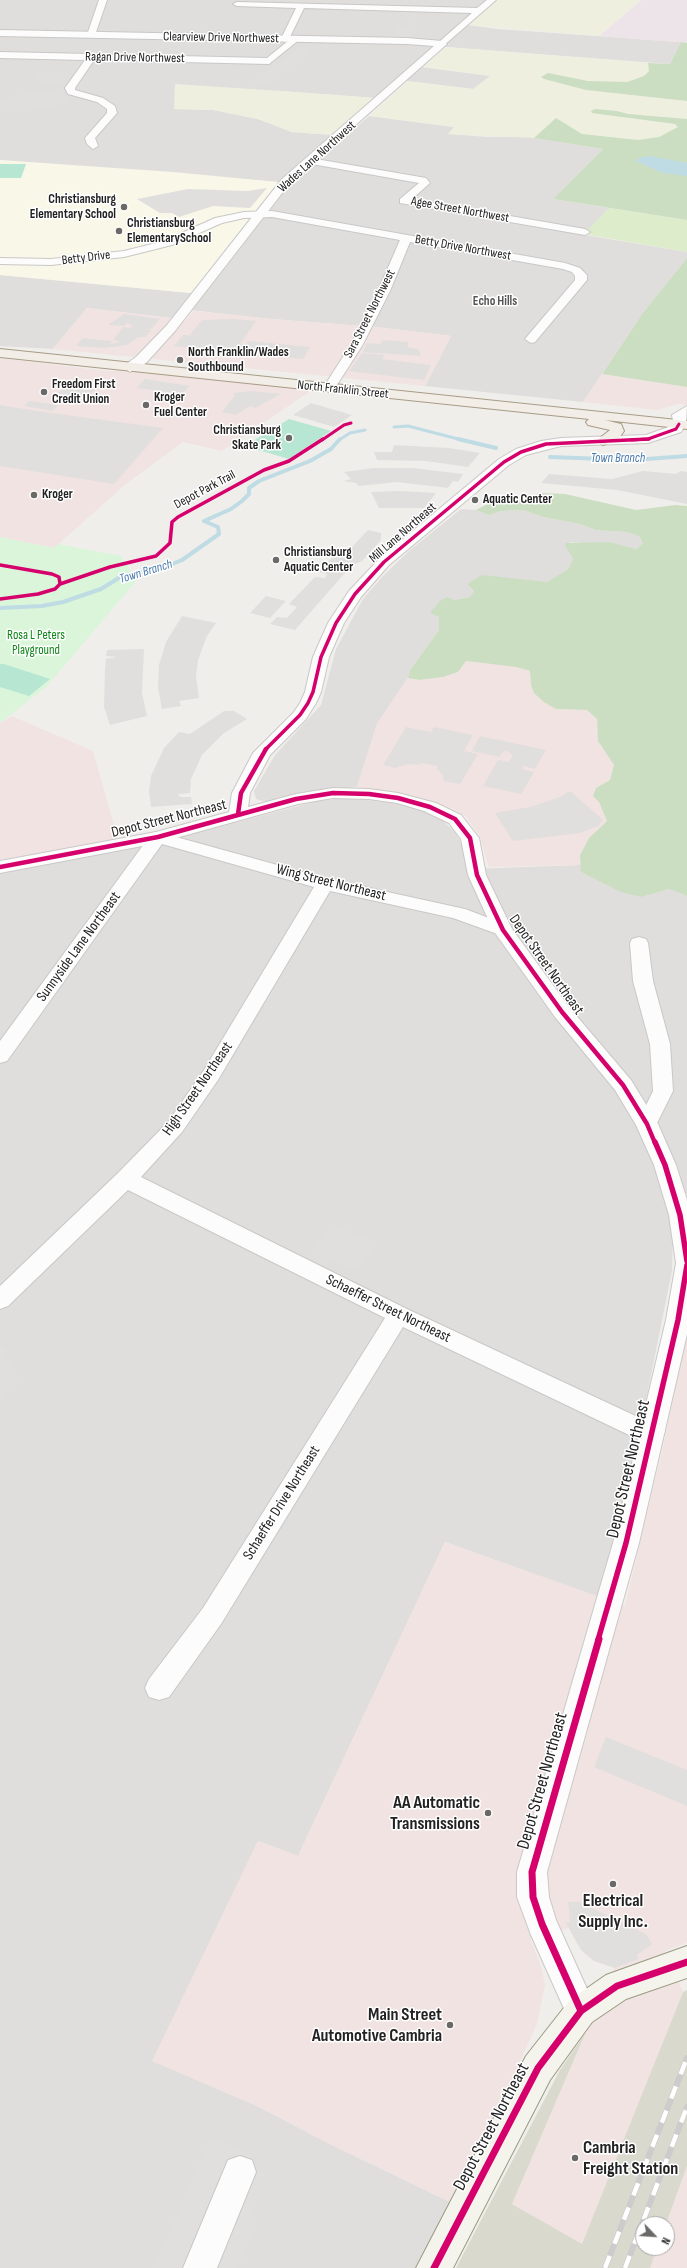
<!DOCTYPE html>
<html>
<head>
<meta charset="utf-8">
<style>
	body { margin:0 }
	#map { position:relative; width:687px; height:2268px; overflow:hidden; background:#f0eeeb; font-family:"Sofia Sans Condensed",sans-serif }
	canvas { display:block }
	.north { position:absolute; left:635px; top:2216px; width:40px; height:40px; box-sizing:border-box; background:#fff; border:1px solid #a7a7a7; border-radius:50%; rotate:115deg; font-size:11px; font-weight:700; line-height:16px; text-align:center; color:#222 }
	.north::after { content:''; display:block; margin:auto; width:14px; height:18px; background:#6a6968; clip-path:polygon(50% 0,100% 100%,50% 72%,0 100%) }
</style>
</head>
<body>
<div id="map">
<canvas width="687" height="2268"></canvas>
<div class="north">N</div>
</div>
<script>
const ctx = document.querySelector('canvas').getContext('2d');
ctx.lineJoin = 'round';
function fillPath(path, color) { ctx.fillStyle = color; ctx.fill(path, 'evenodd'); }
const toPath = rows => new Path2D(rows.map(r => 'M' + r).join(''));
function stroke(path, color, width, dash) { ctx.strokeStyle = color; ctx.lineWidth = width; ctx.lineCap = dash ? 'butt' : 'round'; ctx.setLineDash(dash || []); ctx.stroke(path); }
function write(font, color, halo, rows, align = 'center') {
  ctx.font = font + ' "Sofia Sans Condensed",sans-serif'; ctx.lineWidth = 3; ctx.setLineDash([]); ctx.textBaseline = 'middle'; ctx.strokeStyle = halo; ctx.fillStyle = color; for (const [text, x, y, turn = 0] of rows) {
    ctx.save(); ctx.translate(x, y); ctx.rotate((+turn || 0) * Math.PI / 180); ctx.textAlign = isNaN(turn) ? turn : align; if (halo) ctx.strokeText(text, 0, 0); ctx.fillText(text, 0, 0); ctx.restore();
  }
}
const residential = toPath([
	[0,0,486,0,460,24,497,29,681,42,670,64,433,46,413,66,491,76,473,89,398,80,375,98,281,91,175,109,213,110,258,119,292,132,346,136,369,116,454,127,448,134,487,137,528,137,603,149,553,199,609,208,585,235,687,252,687,258,642,314,583,402,425,386,451,336,376,327,271,319,181,309,172,318,87,308,53,349,0,346,0,275,190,293,278,182,0,160],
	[461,509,476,510,489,515,501,511,523,510,543,517,580,524,596,530,626,532,639,536,643,543,636,549,610,542,590,544,571,542,565,546,573,559,568,569,547,582,467,584,474,591,470,597,454,600,439,617,439,630,410,670,408,678,377,724,357,787,304,792,266,802,256,799,254,791,275,755,321,705,336,649,363,599,383,576,409,551],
	[349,798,401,804,425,810,442,820,455,832,463,846,469,869,581,865,581,872,642,897,669,889,687,896,687,1193,664,1192,673,1229,672,1271,638,1439,599,1597,445,1542,298,1856,258,1841,153,2061,257,2106,330,2144,450,2202,415,2268,0,2268,0,874,196,833,317,801]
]);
const commercial = toPath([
	[87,308,186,320,194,311,271,319,376,327,451,336,425,386,53,349],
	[0,358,97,370,149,373,312,390,222,451,183,442,126,484,54,548,0,537],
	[602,374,687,387,687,405,679,404,657,410,583,402],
	[466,661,516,667,530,671,531,685,556,709,587,710,597,719,598,741,614,765,610,780,596,788,599,802,607,821,589,838,580,855,581,865,489,867,479,835,466,817,454,809,425,799,357,787,377,724,408,678,419,680,443,677,458,672],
	[12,716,93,751,118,839,0,863,0,723],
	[687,1329,687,1943,665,1951,683,1992,582,2245,512,2204,614,1968,594,1961,587,1956,576,1942,569,1928,530,1939,541,1966,545,1985,537,2024,506,2092,450,2202,330,2144,257,2106,152,2061,258,1841,298,1856,445,1542,625,1606,665,1438],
	[559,1722,588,1731,550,1860,522,1848,536,1805],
	[687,2166,687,2268,650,2268,657,2248,667,2248,666,2224]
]);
const industrial = toPath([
	[641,0,687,0,687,43,599,36]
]);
const education = toPath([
	[0,160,173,172,278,182,191,293,0,275]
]);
const construction = toPath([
	[687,1990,687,2166,666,2224,643,2224,643,2248,657,2248,650,2268,456,2268,560,2070,586,2032,512,2204,582,2244,683,1992]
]);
const farmland = toPath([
	[497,0,641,0,599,36,468,25],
	[446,47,648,63,649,71,644,76,627,82,588,81,541,77,544,79,586,90,687,101,687,119,628,114,617,111,624,118,675,124,678,128,659,137,638,140,582,134,556,118,534,138,448,134,454,127,369,116,408,81,473,89,490,76,423,67],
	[175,84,281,91,375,98,335,135,292,132,258,119,213,110,174,109]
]);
const grass = toPath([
	[609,208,687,220,687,252,584,234]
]);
const forest = toPath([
	[681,42,687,43,687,101,586,90,544,79,541,77,548,73,588,81,627,82,644,76,649,71,648,63,670,64],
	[595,109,617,111,628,114,687,119,687,220,553,199,603,149,534,138,556,118,582,134,638,140,659,137,678,127,675,124,592,113,591,111],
	[687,258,687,387,602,374,642,314],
	[544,493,565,494,636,510,675,505,687,506,687,896,669,889,642,897,621,892,581,872,580,855,589,838,607,821,599,802,593,796,596,788,610,780,614,765,598,741,597,719,587,710,556,709,544,702,534,693,531,685,530,671,516,667,466,661,458,672,443,677,419,680,408,678,410,670,439,630,439,617,430,613,440,601,447,597,454,600,470,597,474,591,467,584,482,575,547,582,568,569,573,559,565,546,566,543,610,542,636,549,643,543,639,536,626,532,596,530,580,524,543,517,523,510,501,511,489,515,476,510,491,502]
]);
const park = toPath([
	[0,537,54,548,58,544,121,556,137,580,47,686,0,723]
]);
const pitch = toPath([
	[0,164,26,164,21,178,0,178],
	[289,419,331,431,289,459,245,446],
	[0,664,4,664,50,679,29,696,0,687]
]);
const parking = toPath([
	[399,10,419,10,412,40,394,39,396,27,408,26,411,14,398,13],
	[299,47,313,49,265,86,251,84],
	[48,72,70,72,69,74,71,75,62,84,39,82,41,80,34,79,39,73],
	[49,89,73,102,19,113,15,111,8,113,0,108,0,99],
	[267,188,250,208,213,206,179,217,172,213,160,213,137,199,188,189,247,191],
	[124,314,160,319,151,329,144,329,151,330,146,337,138,337,127,345,104,348,76,346,83,338,112,341,110,344,120,342,113,340,123,327,131,328,132,325,127,323,124,326,108,325],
	[234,319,256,321,240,344,246,344,248,341,310,347,303,359,174,346,183,335,200,336,190,335,202,320],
	[383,340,409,342,407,347,419,349,421,356,363,352,367,343,380,344],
	[362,353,384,355,382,359,431,365,424,380,349,371],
	[145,379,190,386,182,394,137,388],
	[79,385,96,388,85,399,53,398,64,388,77,390],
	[252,391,281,394,255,408,250,406,236,415,222,412,235,395,234,393],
	[30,401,58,405,53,411,24,406],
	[311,403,352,415,334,427,293,415],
	[0,405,44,412,163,428,114,484,0,466],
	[394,445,449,448,480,453,468,467,426,461,377,460,374,452,392,452],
	[374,468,413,468,463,474,458,482,453,481,448,488,397,482,359,486,356,483,344,481,351,479,344,472],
	[643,471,676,474,680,471,687,472,687,504,617,490,541,483,549,474,612,479],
	[398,491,418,492,436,493,424,508,379,508,371,492],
	[368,530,381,533,381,540,362,561,351,566,295,630,270,624,277,617,287,618,297,607,289,604,315,577,325,578,327,574,319,572,341,548,350,549],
	[266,596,286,601,270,618,250,613],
	[182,616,216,623,207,636,198,660,196,677,199,698,179,701,181,706,162,709,158,688,159,665,166,642],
	[144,649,142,693,147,716,110,725,104,707,105,670,106,659,117,657,106,656,107,650],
	[224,711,234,711,247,719,224,733,202,755,191,779,190,793,178,794,180,797,191,797,192,804,151,807,149,792,151,776,164,748,179,732,190,734],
	[406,727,431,732,434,727,473,735,464,751,478,754,460,784,444,781,442,774,437,769,438,766,421,763,419,765,408,764,395,768,383,765],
	[480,736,546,750,535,769,524,766,522,769,534,772,521,794,483,786,498,760,509,762,513,755,505,750,499,757,472,751],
	[570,791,603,820,598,826,580,833,513,841,495,813,530,807,560,797],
	[331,1224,378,1243,357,1271,310,1252],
	[0,1344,8,1351,3,1356,15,1363,10,1370,21,1376,0,1400],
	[606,1737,687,1770,687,1806,594,1767],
	[568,1902,579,1902,646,1934,652,1944,637,1955,638,1959,615,1968,594,1961,581,1950,566,1923,570,1922],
	[211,2138,253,2156,249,2166,264,2174,254,2212,255,2219,258,2221,238,2268,153,2268]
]);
const water = toPath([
	[650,156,687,163,687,176,663,173,636,161,639,158]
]);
const streamFar1 = toPath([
	[394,427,408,426,462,440],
	[339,440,350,433,365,430]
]);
const stream = toPath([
	[458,439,496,448],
	[550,457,633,460,687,456],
	[0,608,42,606,63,602,101,589,122,576,165,567,182,560,219,534,218,527,204,521,231,509,242,501,249,494,249,488,259,481,310,461,331,449,340,439]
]);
const minor = toPath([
	[99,0,107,0,95,35,88,37,87,35,99,0],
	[487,0,496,0,442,47,439,46,439,42,472,13,304,8,289,39,285,42,281,39,296,8,237,6,233,4,237,2,477,8,487,0],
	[293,37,300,39,269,64,94,60,75,88,75,90,103,98,115,106,117,113,95,138,98,146,93,149,87,144,85,138,107,113,107,109,97,102,68,94,65,88,85,60,0,58,0,52,267,58,293,37],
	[310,158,426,178,430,183,412,199,585,229,590,232,585,235,400,203,400,199,419,183,306,163,305,161,310,158],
	[272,211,565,263,580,268,587,275,587,280,535,342,531,343,525,339,575,280,575,276,572,272,563,269,410,242,390,291,362,346,333,391,329,392,323,388,350,346,378,291,400,240,272,217,244,218,222,223,172,245,124,257,51,265,0,264,0,258,51,259,124,251,164,241,215,218,244,212,272,211],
	[687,406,686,424,684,427,674,427,672,415,687,406],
	[158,832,328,879,465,909,510,926,512,930,510,934,503,936,453,918,330,891,218,1080,182,1132,141,1177,407,1309,642,1419,662,1424,665,1431,662,1438,653,1441,629,1435,403,1327,221,1624,169,1697,159,1700,149,1697,145,1688,149,1679,203,1608,385,1318,128,1190,8,1306,0,1309,0,1286,118,1173,168,1122,204,1070,314,887,162,844,7,1061,0,1063,0,1041,152,833,158,832],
	[639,937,646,939,648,943,653,981,670,1044,673,1091,654,1129,647,1131,640,1129,637,1124,653,1091,650,1044,633,981,630,943,632,939,639,937],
	[240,2156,252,2160,256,2172,217,2268,183,2268,228,2160,240,2156]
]);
const tertiary = toPath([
	[0,30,407,38,442,41,447,44,290,183,175,331,146,363,130,372,124,368,125,365,136,357,167,325,282,179,434,46,407,44,0,36,0,30],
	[679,420,686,424,681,432,648,443,561,446,526,455,509,465,389,565,361,597,344,623,329,657,321,692,316,703,306,719,270,755,250,793,248,807,296,794,333,788,369,789,398,793,436,803,461,815,479,838,486,875,512,929,569,1007,631,1080,658,1124,676,1165,687,1200,687,1334,639,1543,547,1872,549,1897,556,1920,597,2011,592,2022,581,2027,570,2022,531,1935,517,1897,517,1872,613,1543,666,1320,676,1263,669,1215,654,1165,636,1125,615,1090,555,1017,493,930,468,875,461,839,449,823,424,811,397,803,369,799,333,798,298,804,158,843,0,873,0,861,156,832,229,812,232,793,253,753,294,712,300,703,305,692,313,657,328,623,349,591,379,559,499,459,516,449,541,441,561,438,646,435,671,426,674,421,679,420]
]);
const secondary = toPath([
	[687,1946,687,1978,626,1999,592,2022,550,2080,453,2268,416,2268,526,2056,570,2000,606,1975,687,1946]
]);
const primary = toPath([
	[0,349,687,421,687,429,605,420,621,424,624,431,619,438,603,445,596,441,610,430,588,425,586,422,589,419,0,357,0,349]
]);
const rail = toPath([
	[605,2268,687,2058],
	[625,2268,687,2107]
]);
const cyclewayFar4 = toPath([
	[322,440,344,425,351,423],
	[631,440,648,439,676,429,679,424]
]);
const cyclewayFar3 = toPath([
	[0,565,52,574,59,577,60,584,110,567,156,556,170,543,172,522,178,517,264,470,289,461,323,439],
	[0,599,38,594,55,589,60,584],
	[265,750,300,715,308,703,313,692,321,657,336,623,355,594,384,562,504,462,521,452,546,444,649,439]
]);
const cyclewayFar2 = toPath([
	[238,814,241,793,266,749],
	[0,867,158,837,296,799,333,793,369,794,398,798,430,807,455,819,470,838,477,875,503,930,562,1012,623,1085,647,1124,655,1143]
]);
const cyclewayFar1 = toPath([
	[655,1142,665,1165,680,1215,687,1261],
	[598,1640,626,1543,678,1320,687,1265]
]);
const cycleway = toPath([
	[581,2011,542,1924,533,1897,532,1872,599,1639],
	[434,2268,538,2068,581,2011,617,1986,687,1962]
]);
const markers = [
	[124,207,4,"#6a6968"],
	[119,231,4,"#6a6968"],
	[180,360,4,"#6a6968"],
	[44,392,4,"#6a6968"],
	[146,405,4,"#6a6968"],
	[289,438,4,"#6a6968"],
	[34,495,4,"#6a6968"],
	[475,500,4,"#6a6968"],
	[276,560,4,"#6a6968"],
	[488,1813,4,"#6a6968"],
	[613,1884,4,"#6a6968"],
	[450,2025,4,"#6a6968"],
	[575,2158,4,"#6a6968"]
];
const farStreetnames = [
	["Clearview Drive Northwest",221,38,1],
	["Ragan Drive Northwest",135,58,1],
	["Wades Lane Northwest",317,157,-42],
	["Agee Street Northwest",460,210,10],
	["Betty Drive Northwest",463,248,10],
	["Betty Drive",86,258,-7],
	["Sara Street Northwest",370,314,-63],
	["North Franklin Street",343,390,6],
	["Depot Park Trail",205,490,-28],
	["Mill Lane Northeast",403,533,-41]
];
const farPoinames = [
	["Christiansburg",116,200,"right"],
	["Elementary School",116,215,"right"],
	["Christiansburg",127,224],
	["ElementarySchool",127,239],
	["North Franklin/Wades",188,353],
	["Southbound",188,368],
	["Freedom First",52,385],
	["Credit Union",52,400],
	["Kroger",154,398],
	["Fuel Center",154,413],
	["Christiansburg",281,431,"right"],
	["Skate Park",281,446,"right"],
	["Kroger",42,495],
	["Aquatic Center",483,500],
	["Christiansburg",284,553],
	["Aquatic Center",284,568]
];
const farNeighbourhoodnames = [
	["Echo Hills",495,302]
];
const farWaternames = [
	["Town Branch",618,459],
	["Town Branch",146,572,-17]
];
const farParknames = [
	["Rosa L Peters",36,636],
	["Playground",36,651]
];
const streetNames = [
	["Depot Street Northeast",169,819,-14],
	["Wing Street Northeast",331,883,14],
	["Sunnyside Lane Northeast",79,947,-54],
	["Depot Street Northeast",546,965,55],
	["High Street Northeast",198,1089,-55],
	["Schaeffer Street Northeast",388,1309,26],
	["Schaeffer Drive Northeast",282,1503,-58]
];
const nearStreetnames = [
	["Depot Street Northeast",629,1469,-77],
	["Depot Street Northeast",543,1781,-74],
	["Depot Street Northeast",492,2127,-62]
];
const nearPoinames = [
	["AA Automatic",480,1803],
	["Transmissions",480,1824],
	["Electrical",613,1901,"center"],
	["Supply Inc.",613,1922,"center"],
	["Main Street",442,2015],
	["Automotive Cambria",442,2036],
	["Cambria",583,2148,"left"],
	["Freight Station",583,2169,"left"]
];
fillPath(residential, '#dfdedc');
fillPath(commercial, '#f1e3e1');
fillPath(industrial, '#ede4e9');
fillPath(education, '#f8f7e8');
fillPath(construction, '#d9d9cd');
fillPath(farmland, '#efefdf');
fillPath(grass, '#ddeccb');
fillPath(forest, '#cbdec1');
fillPath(park, '#daf5da');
fillPath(pitch, '#b7e6d2');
fillPath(parking, '#e0dfde');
fillPath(water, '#bfdbe3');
stroke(streamFar1, '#bfdbe3', 3);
stroke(stream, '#bfdbe3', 4);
stroke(minor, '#c9c8c7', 2);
stroke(tertiary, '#c9c8c7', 2);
stroke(secondary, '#999a82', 2);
stroke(primary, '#a79c86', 2);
fillPath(minor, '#fdfcfc');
fillPath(tertiary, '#fdfcfc');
fillPath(secondary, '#f4f4ed');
fillPath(primary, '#f3ede7');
stroke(rail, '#ccc', 6);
stroke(rail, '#fff', 4.5, [13]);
stroke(cyclewayFar4, '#d6006c', 3);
stroke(cyclewayFar3, '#d6006c', 3.5);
stroke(cyclewayFar2, '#d6006c', 4.5);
stroke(cyclewayFar1, '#d6006c', 5.5);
stroke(cycleway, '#d6006c', 7);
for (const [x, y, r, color] of markers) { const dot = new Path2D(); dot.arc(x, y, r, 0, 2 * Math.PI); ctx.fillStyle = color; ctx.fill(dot); stroke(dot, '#fff', 1.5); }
write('13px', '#222', '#fff', farStreetnames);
write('bold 13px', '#222', '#fff', farPoinames, 'left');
write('bold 13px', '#555', '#fff', farNeighbourhoodnames);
write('italic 13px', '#4a7aab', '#fff', farWaternames);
write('13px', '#0c8416', '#fff', farParknames);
write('15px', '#222', '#fff', streetNames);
write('18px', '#222', '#fff', nearStreetnames);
write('bold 18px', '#222', '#fff', nearPoinames, 'right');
</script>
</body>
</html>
